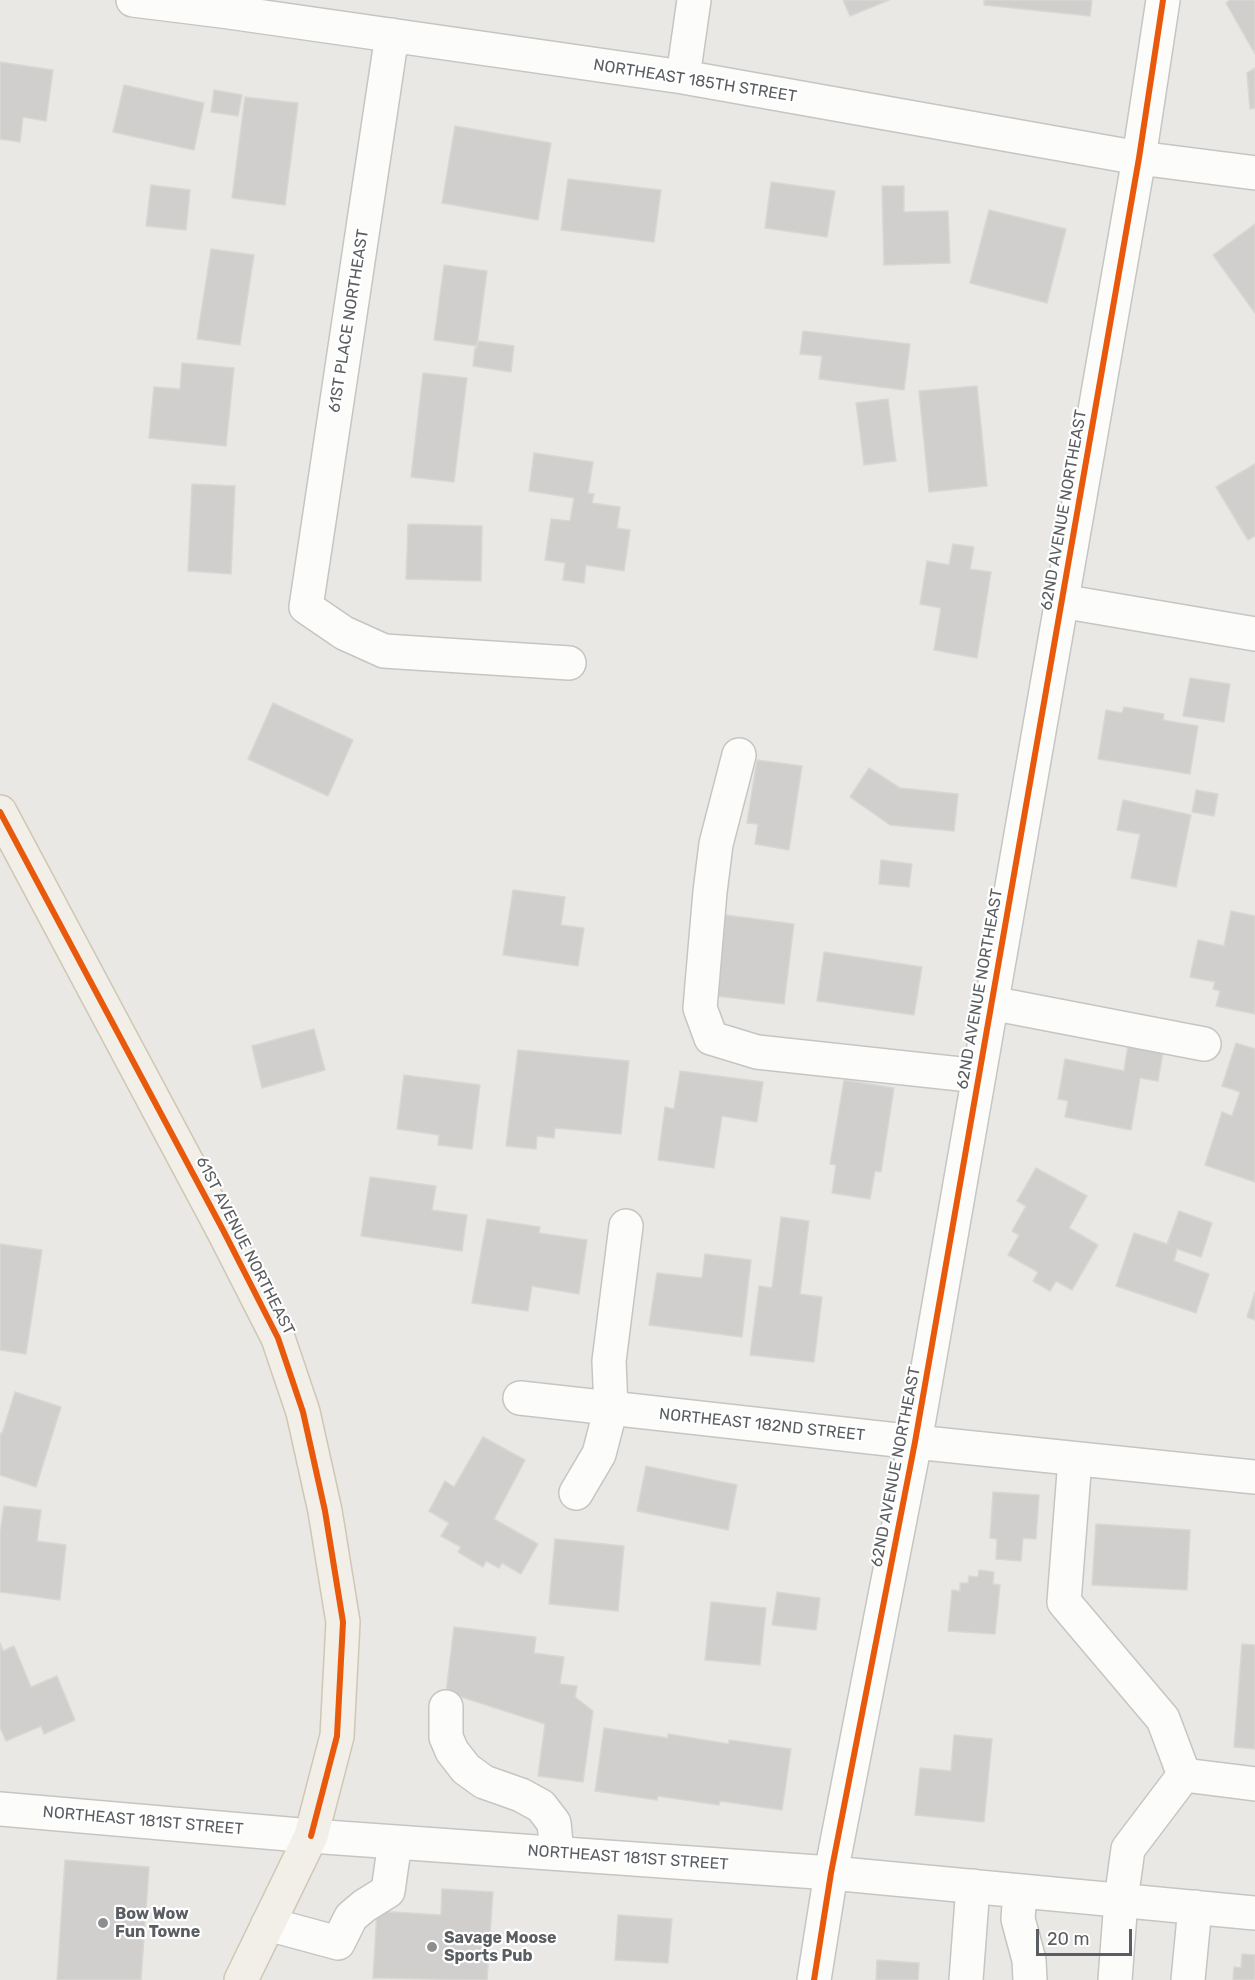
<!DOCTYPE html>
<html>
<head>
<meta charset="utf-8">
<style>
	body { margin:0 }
	#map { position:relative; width:1255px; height:1980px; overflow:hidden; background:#eae8e4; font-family:Rubik,sans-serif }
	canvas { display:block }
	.scale { position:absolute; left:1036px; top:1929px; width:96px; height:27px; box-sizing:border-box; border:3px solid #5a5e62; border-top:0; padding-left:8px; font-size:18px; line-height:21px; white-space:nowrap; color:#5a5e62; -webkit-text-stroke:4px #fff; paint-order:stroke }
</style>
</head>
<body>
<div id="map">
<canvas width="1255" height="1980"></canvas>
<div class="scale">20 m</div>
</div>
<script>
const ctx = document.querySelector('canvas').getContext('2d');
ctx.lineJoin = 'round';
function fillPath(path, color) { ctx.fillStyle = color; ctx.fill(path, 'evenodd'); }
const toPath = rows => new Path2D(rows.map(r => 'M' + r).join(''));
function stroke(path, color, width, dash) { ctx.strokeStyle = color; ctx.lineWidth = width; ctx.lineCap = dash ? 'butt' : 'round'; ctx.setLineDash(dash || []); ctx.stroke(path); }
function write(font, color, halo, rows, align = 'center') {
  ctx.font = font + ' Rubik,sans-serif'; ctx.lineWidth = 4.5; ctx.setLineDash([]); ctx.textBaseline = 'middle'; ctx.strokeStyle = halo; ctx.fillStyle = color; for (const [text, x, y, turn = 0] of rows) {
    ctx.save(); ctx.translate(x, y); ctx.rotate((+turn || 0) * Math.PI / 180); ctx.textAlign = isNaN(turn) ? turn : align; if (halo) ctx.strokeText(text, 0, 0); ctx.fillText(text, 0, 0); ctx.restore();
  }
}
const building = toPath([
	[843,0,889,0,850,16,843,0],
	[984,0,1092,0,1090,16,984,5,984,0],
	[1230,0,1255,0,1255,54,1226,3,1230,0],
	[0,62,53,70,46,121,23,117,20,142,0,139,0,62],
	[1255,68,1255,108,1250,109,1247,73,1255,68],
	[124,85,204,103,194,150,113,132,124,85],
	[214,90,242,95,238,116,211,112,214,90],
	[245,97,298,103,285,205,232,198,245,97],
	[455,126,551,143,538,220,442,203,455,126],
	[568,179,661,190,654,242,561,230,568,179],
	[771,182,835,191,827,237,765,228,771,182],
	[151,185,190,190,186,230,146,226,151,185],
	[882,186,904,186,904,212,948,211,950,263,884,265,882,186],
	[989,210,1066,229,1047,303,970,283,989,210],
	[1255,224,1255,313,1213,255,1255,224],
	[211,249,254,255,240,345,197,339,211,249],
	[444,265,487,271,477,346,434,340,444,265],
	[803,331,910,344,904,390,819,379,822,356,800,354,803,331],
	[478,341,514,346,511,372,473,366,475,348,477,348,478,341],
	[182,363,234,368,226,446,149,438,154,387,180,389,182,363],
	[423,373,467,378,454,482,411,477,423,373],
	[977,386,987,486,929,492,919,391,977,386],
	[888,399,896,461,864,465,856,403,888,399],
	[534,453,593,462,588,493,594,494,592,503,620,507,617,528,630,530,624,571,586,565,584,583,563,580,565,563,545,560,551,519,570,521,574,498,529,491,534,453],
	[1255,464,1255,536,1248,540,1216,487,1255,464],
	[192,484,235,486,231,574,188,571,192,484],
	[408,524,482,526,481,581,406,579,408,524],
	[953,544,974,547,970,569,991,572,977,658,934,650,941,608,920,604,927,561,949,565,953,544],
	[1190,678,1230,684,1224,722,1183,716,1190,678],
	[273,703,353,740,328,796,248,759,273,703],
	[1124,707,1164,714,1163,720,1198,726,1190,774,1098,759,1106,710,1122,713,1124,707],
	[757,760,802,766,789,850,755,844,758,824,747,823,757,760],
	[869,768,900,788,958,794,954,831,890,825,850,797,869,768],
	[1196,790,1218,794,1214,816,1192,812,1196,790],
	[1123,800,1191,815,1176,887,1131,878,1140,834,1117,830,1123,800],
	[881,860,912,864,909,887,879,884,881,860],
	[513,890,565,897,561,925,584,928,578,966,503,955,513,890],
	[1231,911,1255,916,1255,1014,1216,1006,1220,991,1213,989,1215,982,1190,977,1198,940,1224,946,1231,911],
	[718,914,794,924,784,1004,708,995,718,914],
	[824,952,922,967,914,1015,817,1001,824,952],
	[314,1029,325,1070,262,1088,252,1046,314,1029],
	[1236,1043,1255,1049,1255,1182,1205,1165,1222,1112,1232,1116,1240,1092,1222,1086,1236,1043],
	[1128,1044,1163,1052,1158,1081,1140,1078,1131,1130,1065,1117,1068,1101,1058,1099,1065,1059,1124,1071,1128,1044],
	[518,1050,629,1061,621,1134,555,1128,554,1138,537,1136,536,1149,506,1146,518,1050],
	[680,1071,763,1082,757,1122,722,1116,714,1168,658,1160,665,1107,674,1109,680,1071],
	[404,1075,480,1085,472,1149,438,1145,439,1135,397,1129,404,1075],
	[844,1080,894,1088,881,1172,875,1171,870,1199,832,1193,836,1165,830,1164,844,1080],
	[1036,1168,1087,1196,1069,1228,1098,1245,1072,1290,1056,1281,1050,1291,1033,1281,1038,1272,1008,1255,1019,1235,1012,1231,1026,1206,1017,1201,1036,1168],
	[370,1177,436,1186,432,1210,467,1215,462,1251,361,1236,370,1177],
	[1179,1211,1212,1223,1201,1257,1177,1249,1174,1261,1209,1274,1196,1313,1116,1286,1134,1233,1167,1244,1179,1211],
	[781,1217,809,1221,800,1294,822,1297,814,1362,750,1355,759,1286,772,1288,781,1217],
	[487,1219,540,1227,539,1233,587,1240,579,1294,532,1286,528,1311,472,1303,487,1219],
	[0,1244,42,1250,26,1354,0,1350,0,1244],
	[705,1254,751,1260,742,1337,649,1325,657,1273,702,1278,705,1254],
	[1255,1292,1255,1320,1247,1317,1255,1292],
	[15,1392,61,1407,36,1487,0,1475,0,1433,2,1434,15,1392],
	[483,1437,525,1460,494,1519,538,1544,521,1574,502,1563,499,1568,486,1561,483,1567,458,1552,461,1547,441,1536,449,1523,429,1511,445,1481,454,1487,483,1437],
	[646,1466,737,1485,728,1530,637,1511,646,1466],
	[993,1492,1039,1495,1036,1539,1023,1538,1021,1561,996,1559,997,1539,990,1538,993,1492],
	[4,1506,41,1510,37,1541,66,1545,60,1600,0,1592,0,1534,4,1506],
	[1096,1524,1190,1530,1187,1590,1092,1585,1096,1524],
	[555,1539,624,1546,618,1611,549,1604,555,1539],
	[979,1570,994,1572,993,1584,1000,1585,995,1634,948,1631,952,1590,960,1591,960,1583,968,1583,969,1576,978,1577,979,1570],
	[777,1592,820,1598,816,1630,772,1625,777,1592],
	[711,1602,766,1608,760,1665,705,1660,711,1602],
	[454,1627,536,1637,534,1653,564,1657,560,1684,577,1686,575,1697,593,1711,583,1782,538,1776,545,1724,446,1692,454,1627],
	[0,1643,3,1651,14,1646,31,1687,57,1676,75,1720,44,1734,41,1726,6,1741,0,1727,0,1643],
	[1242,1644,1255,1645,1255,1749,1234,1747,1242,1644],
	[604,1728,668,1738,668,1734,729,1744,729,1740,791,1749,782,1810,720,1801,719,1805,658,1796,657,1800,595,1791,604,1728],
	[954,1735,992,1739,984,1822,915,1815,920,1768,951,1771,954,1735],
	[65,1860,149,1867,141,1980,57,1980,65,1860],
	[442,1889,493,1892,487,1980,373,1978,377,1911,441,1915,442,1889],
	[618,1915,672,1919,668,1963,615,1960,618,1915],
	[1242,1954,1255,1955,1255,1980,1233,1980,1234,1967,1241,1968,1242,1954],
	[877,1960,919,1963,918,1980,876,1980,877,1960]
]);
const minor = toPath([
	[133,0,222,11,683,77,1139,158,1255,173],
	[392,35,306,607,344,633,384,651,569,663],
	[683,77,694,0],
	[1061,601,1255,634],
	[739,755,716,844,710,892,700,1008,711,1038,757,1052,979,1076],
	[991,1003,1204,1044],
	[520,1398,915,1442,1255,1477],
	[1075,1459,1064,1602,1163,1719,1184,1775,1128,1849,1121,1900,1115,1980],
	[576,1493,599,1454,611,1408,609,1361,626,1226],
	[446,1707,446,1737,452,1751,466,1769,484,1782,521,1795,541,1806,554,1823,557,1853],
	[1184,1775,1255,1784],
	[0,1809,311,1836,831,1873,1255,1913],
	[1020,1891,1018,1919,1029,1960,1030,1980],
	[268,1924,338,1943,351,1917,364,1906,388,1891,395,1842],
	[814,1980,831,1873,915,1442,1139,158,1163,0],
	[966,1980,973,1886],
	[1188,1980,1195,1907]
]);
const major = toPath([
	[0,812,223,1230,278,1338,303,1412,325,1511,343,1622,337,1736,311,1836,241,1980]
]);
const cycleway = toPath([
	[0,812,223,1230,278,1338,303,1412,325,1511,343,1622,337,1736,311,1836],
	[814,1980,831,1873,915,1442,1139,158,1163,0]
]);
const markers = [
	[103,1923,6,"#8c8e90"],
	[432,1947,6,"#8c8e90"]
];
const streetNames = [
	["NORTHEAST 185TH STREET",695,81,9],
	["61ST PLACE NORTHEAST",349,321,-81],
	["62ND AVENUE NORTHEAST",1064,510,-80],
	["62ND AVENUE NORTHEAST",980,989,-80],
	["61ST AVENUE NORTHEAST",245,1246,63],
	["NORTHEAST 182ND STREET",762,1425,6],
	["62ND AVENUE NORTHEAST",896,1467,-79],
	["NORTHEAST 181ST STREET",143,1821,5],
	["NORTHEAST 181ST STREET",628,1858,4]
];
const poiNames = [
	["Bow Wow",115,1914],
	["Fun Towne",115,1932],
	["Savage Moose",444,1938],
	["Sports Pub",444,1956]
];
fillPath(building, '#d1cfce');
stroke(building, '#d9d7d4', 1.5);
stroke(minor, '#c6c5c5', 36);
stroke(major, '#d0c6b4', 36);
stroke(minor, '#fcfcfb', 33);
stroke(major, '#f1efe7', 33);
stroke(cycleway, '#e8590c', 6);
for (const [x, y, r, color] of markers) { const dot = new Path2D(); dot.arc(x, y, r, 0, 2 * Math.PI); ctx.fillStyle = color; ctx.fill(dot); stroke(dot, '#fff', 2); }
write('16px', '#5a5e62', '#fff', streetNames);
write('bold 16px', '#5a5e62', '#fff', poiNames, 'left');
</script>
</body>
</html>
